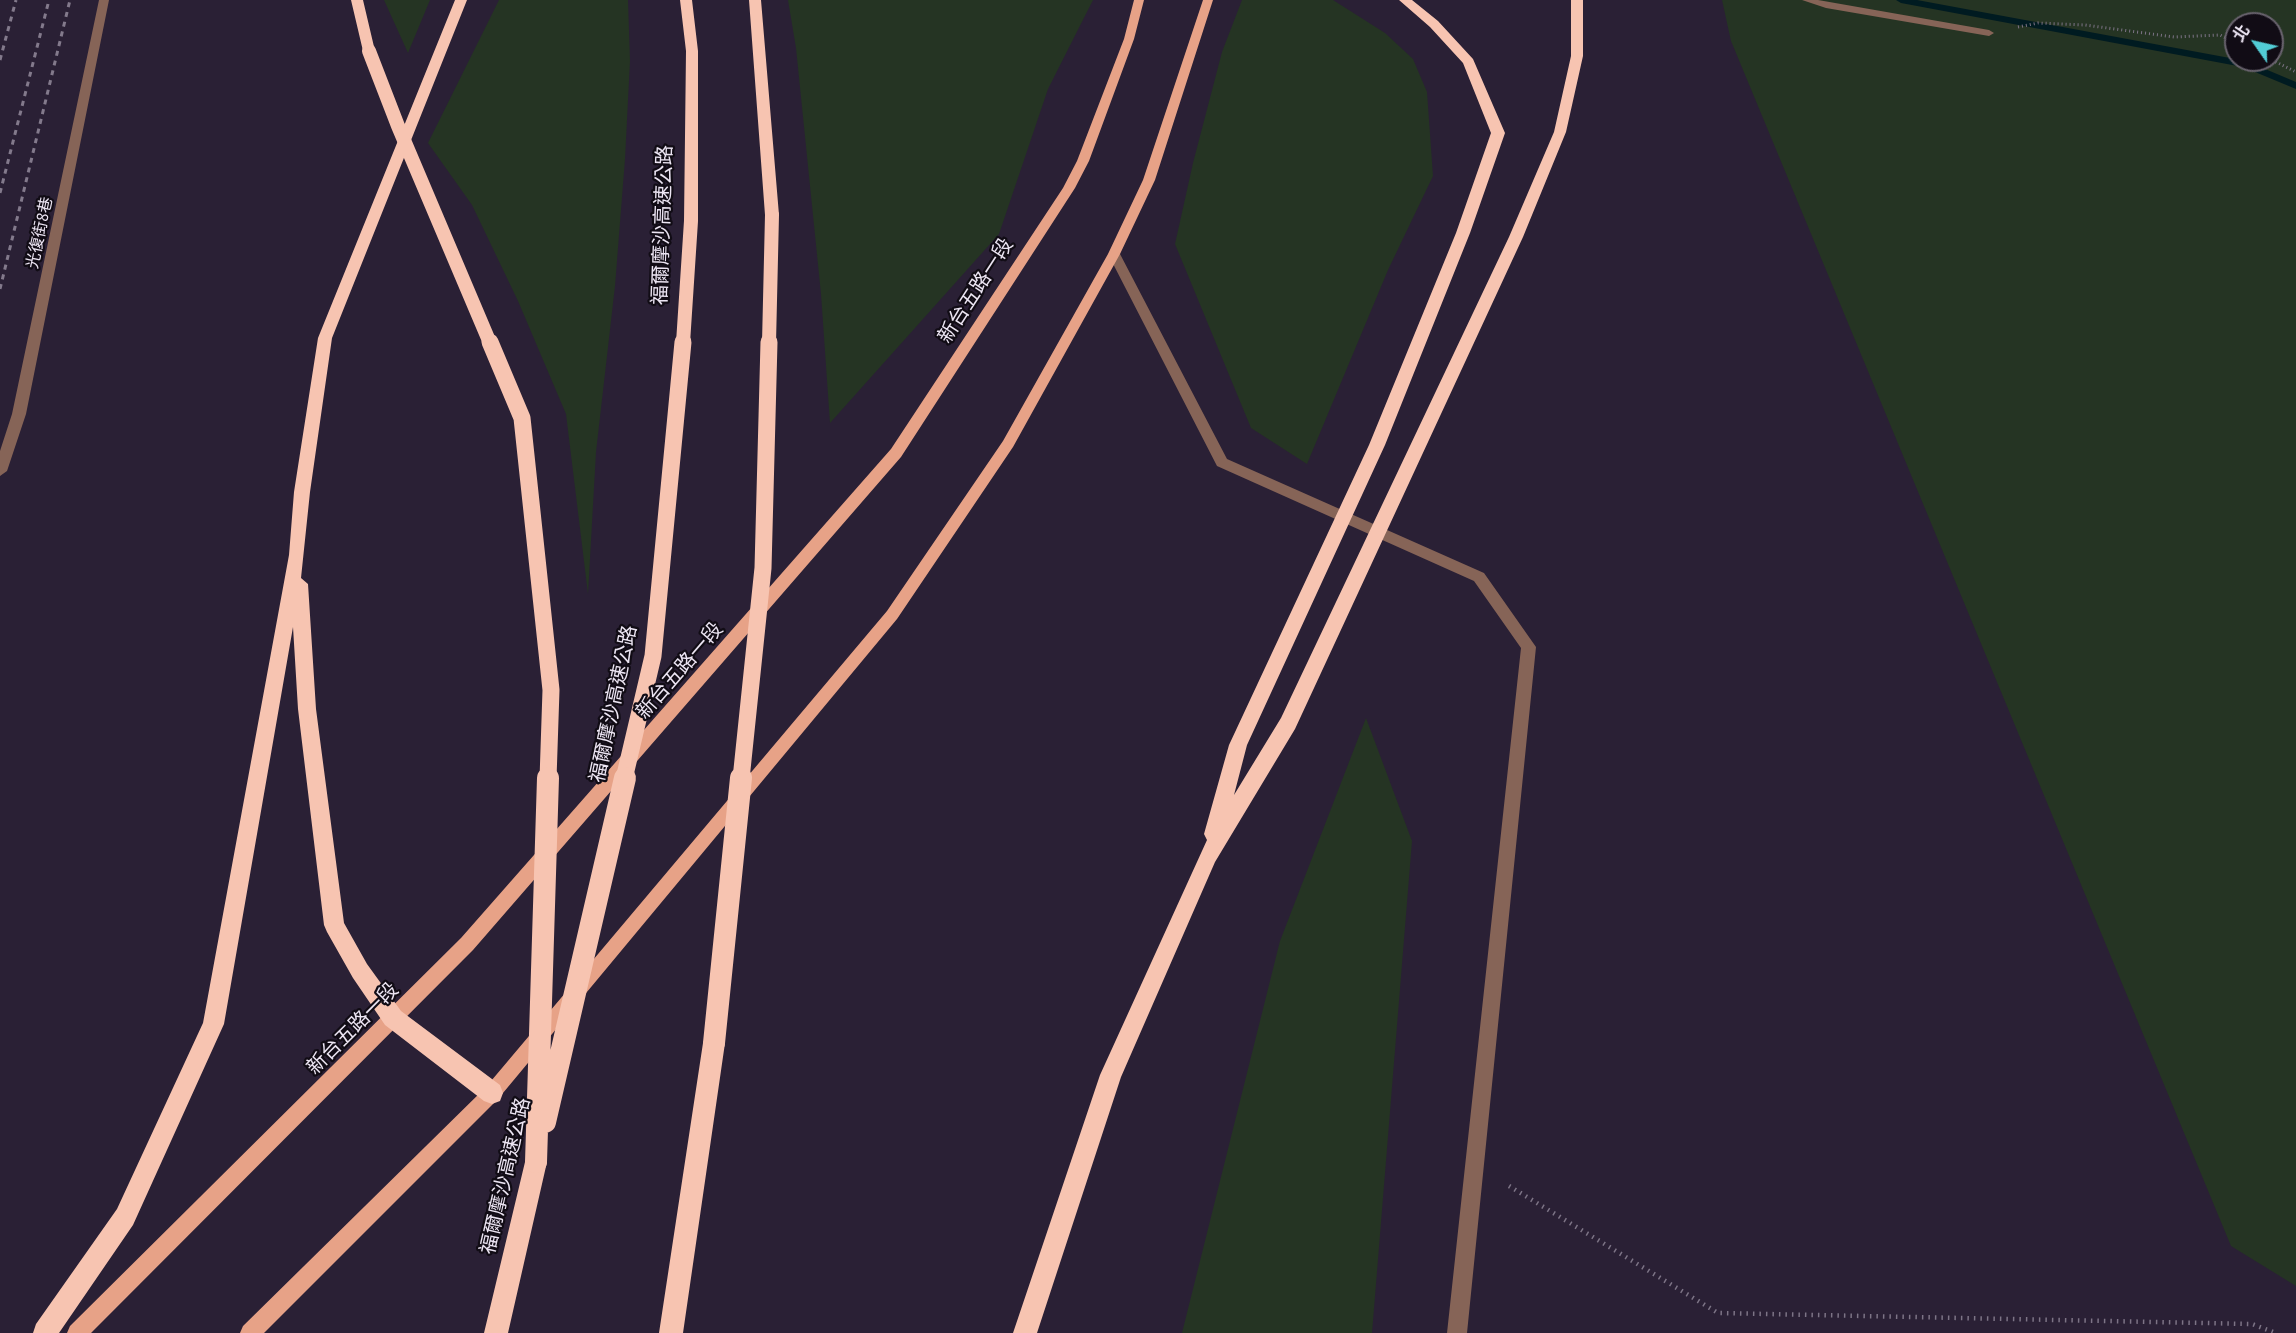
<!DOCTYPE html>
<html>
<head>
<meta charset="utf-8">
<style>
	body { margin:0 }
	#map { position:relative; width:2296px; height:1333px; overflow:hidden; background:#2a2035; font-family:"PT Sans","Noto Sans TC",sans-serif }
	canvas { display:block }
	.north { position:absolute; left:2224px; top:12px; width:60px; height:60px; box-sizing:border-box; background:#110c15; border:2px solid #69636e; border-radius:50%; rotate:304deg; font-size:16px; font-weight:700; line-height:24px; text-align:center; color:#ece5f3 }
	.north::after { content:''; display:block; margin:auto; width:21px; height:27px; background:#52ccd5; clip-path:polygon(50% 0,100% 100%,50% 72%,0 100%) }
</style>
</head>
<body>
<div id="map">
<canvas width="2296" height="1333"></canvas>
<div class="north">北</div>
</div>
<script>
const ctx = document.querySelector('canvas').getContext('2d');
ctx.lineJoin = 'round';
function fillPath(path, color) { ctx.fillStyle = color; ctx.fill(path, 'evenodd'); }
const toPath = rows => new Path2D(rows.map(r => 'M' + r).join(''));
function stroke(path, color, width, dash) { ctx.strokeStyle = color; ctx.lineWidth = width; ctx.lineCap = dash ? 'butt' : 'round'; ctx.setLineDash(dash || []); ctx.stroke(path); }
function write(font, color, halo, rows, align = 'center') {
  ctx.font = font + ' "PT Sans","Noto Sans TC",sans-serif'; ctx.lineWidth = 4.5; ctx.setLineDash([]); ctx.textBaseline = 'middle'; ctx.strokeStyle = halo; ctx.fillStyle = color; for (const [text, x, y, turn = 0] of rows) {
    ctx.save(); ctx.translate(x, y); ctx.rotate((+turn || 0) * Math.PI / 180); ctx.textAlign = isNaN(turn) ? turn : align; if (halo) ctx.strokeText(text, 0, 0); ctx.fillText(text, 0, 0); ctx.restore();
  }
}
const green = toPath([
	[384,0,430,0,408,53],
	[499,0,628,0,630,61,625,159,615,286,596,452,588,594,566,414,518,301,472,205,428,143],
	[788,0,1093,0,1048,89,999,234,830,423,821,294,796,48],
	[1242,0,1333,0,1385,33,1413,59,1427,92,1433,176,1388,270,1307,464,1251,428,1175,244,1193,163,1222,52],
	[1722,0,2296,0,2296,1286,2231,1246,1731,41],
	[2236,24,2272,24,2272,60,2236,60],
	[1366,718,1412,841,1372,1333,1182,1333,1280,941]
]);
const stream = toPath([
	[1896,0,1917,0,2246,61,2296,82,2296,89,2243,67,1901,3,1896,0]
]);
const pathFar1 = toPath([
	[2018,27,2038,23,2085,25,2174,37,2220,35,2236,43],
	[2272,60,2296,72]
]);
const path = toPath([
	[1509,1186,1718,1313,2252,1324,2276,1333]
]);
const minor = toPath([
	[99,0,109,0,26,414,7,471,0,476,0,451,12,414,99,0],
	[1802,0,1818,0,1989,30,1994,33,1989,36,1826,8,1802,0],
	[1114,250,1120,254,1227,459,1484,573,1536,647,1467,1333,1447,1333,1521,648,1474,581,1217,466,1108,254,1114,250]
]);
const major = toPath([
	[1134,0,1144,0,1134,39,1089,161,1075,188,901,457,473,950,91,1333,67,1333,70,1326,461,938,891,449,1063,188,1077,161,1124,39,1134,0],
	[1203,0,1213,0,1155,180,1120,254,1013,447,897,619,498,1099,264,1333,240,1333,243,1326,486,1087,887,611,1003,441,1108,254,1143,180,1203,0]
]);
const highway = toPath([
	[351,0,363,0,375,51,373,54,369,55,363,51,351,0],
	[455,0,467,0,332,338,310,492,301,578,308,584,316,709,344,923,367,964,401,1011,500,1085,503,1093,500,1101,492,1104,484,1101,385,1025,353,978,327,932,324,925,298,709,293,627,224,1024,133,1225,59,1333,33,1333,36,1324,117,1209,203,1023,289,555,294,492,318,338,455,0],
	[680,0,692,0,698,51,698,221,691,225,684,221,686,51,680,0],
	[749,0,761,0,779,215,772,219,765,215,749,0],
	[1399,0,1412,0,1438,21,1473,59,1505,133,1470,233,1385,445,1247,745,1234,795,1281,718,1509,237,1554,132,1571,56,1571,0,1583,0,1583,56,1566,132,1523,237,1295,729,1215,862,1121,1077,1037,1333,1013,1333,1100,1075,1207,840,1204,834,1229,745,1369,445,1456,233,1491,133,1463,63,1430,27,1399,0],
	[714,1032,722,1035,725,1043,683,1333,659,1333,703,1043,706,1035,714,1032],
	[536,1151,544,1154,547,1162,508,1333,484,1333,525,1162,528,1154,536,1151]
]);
const rail = toPath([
	[0,60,16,0],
	[0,193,49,0],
	[0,289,70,0]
]);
const highwayBridgeFar2 = toPath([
	[369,51,398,126,490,343],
	[683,343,691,221],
	[769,343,772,215]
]);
const highwayBridgeFar1 = toPath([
	[490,342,522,418,551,690,548,779],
	[624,779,653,656,683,342],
	[741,779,763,568,769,342]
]);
const highwayBridge = toPath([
	[714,1043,741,778],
	[545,1122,625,778],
	[536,1162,548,778]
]);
const farStreetnames = [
	["光復街8巷",40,233,-78]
];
const streetNames = [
	["福爾摩沙高速公路",663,225,-88],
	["新台五路一段",976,291,-57],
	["新台五路一段",680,671,-49],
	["福爾摩沙高速公路",614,704,-78],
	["新台五路一段",353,1029,-45],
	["福爾摩沙高速公路",506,1176,-77]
];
fillPath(green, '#253423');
fillPath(stream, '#001b21');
stroke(pathFar1, '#7d7486', 3, [1, 3]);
stroke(path, '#7d7486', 4.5, [1.5, 5]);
fillPath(minor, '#866457');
fillPath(major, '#e7a287');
fillPath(highway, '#f7c4b1');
stroke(rail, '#837a8c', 3, [5, 5]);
stroke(highwayBridgeFar2, '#f7c4b1', 14);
stroke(highwayBridgeFar1, '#f7c4b1', 17);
stroke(highwayBridge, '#f7c4b1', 22);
write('16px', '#ece5f3', '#110c15', farStreetnames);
write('20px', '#ece5f3', '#110c15', streetNames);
</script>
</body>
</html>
